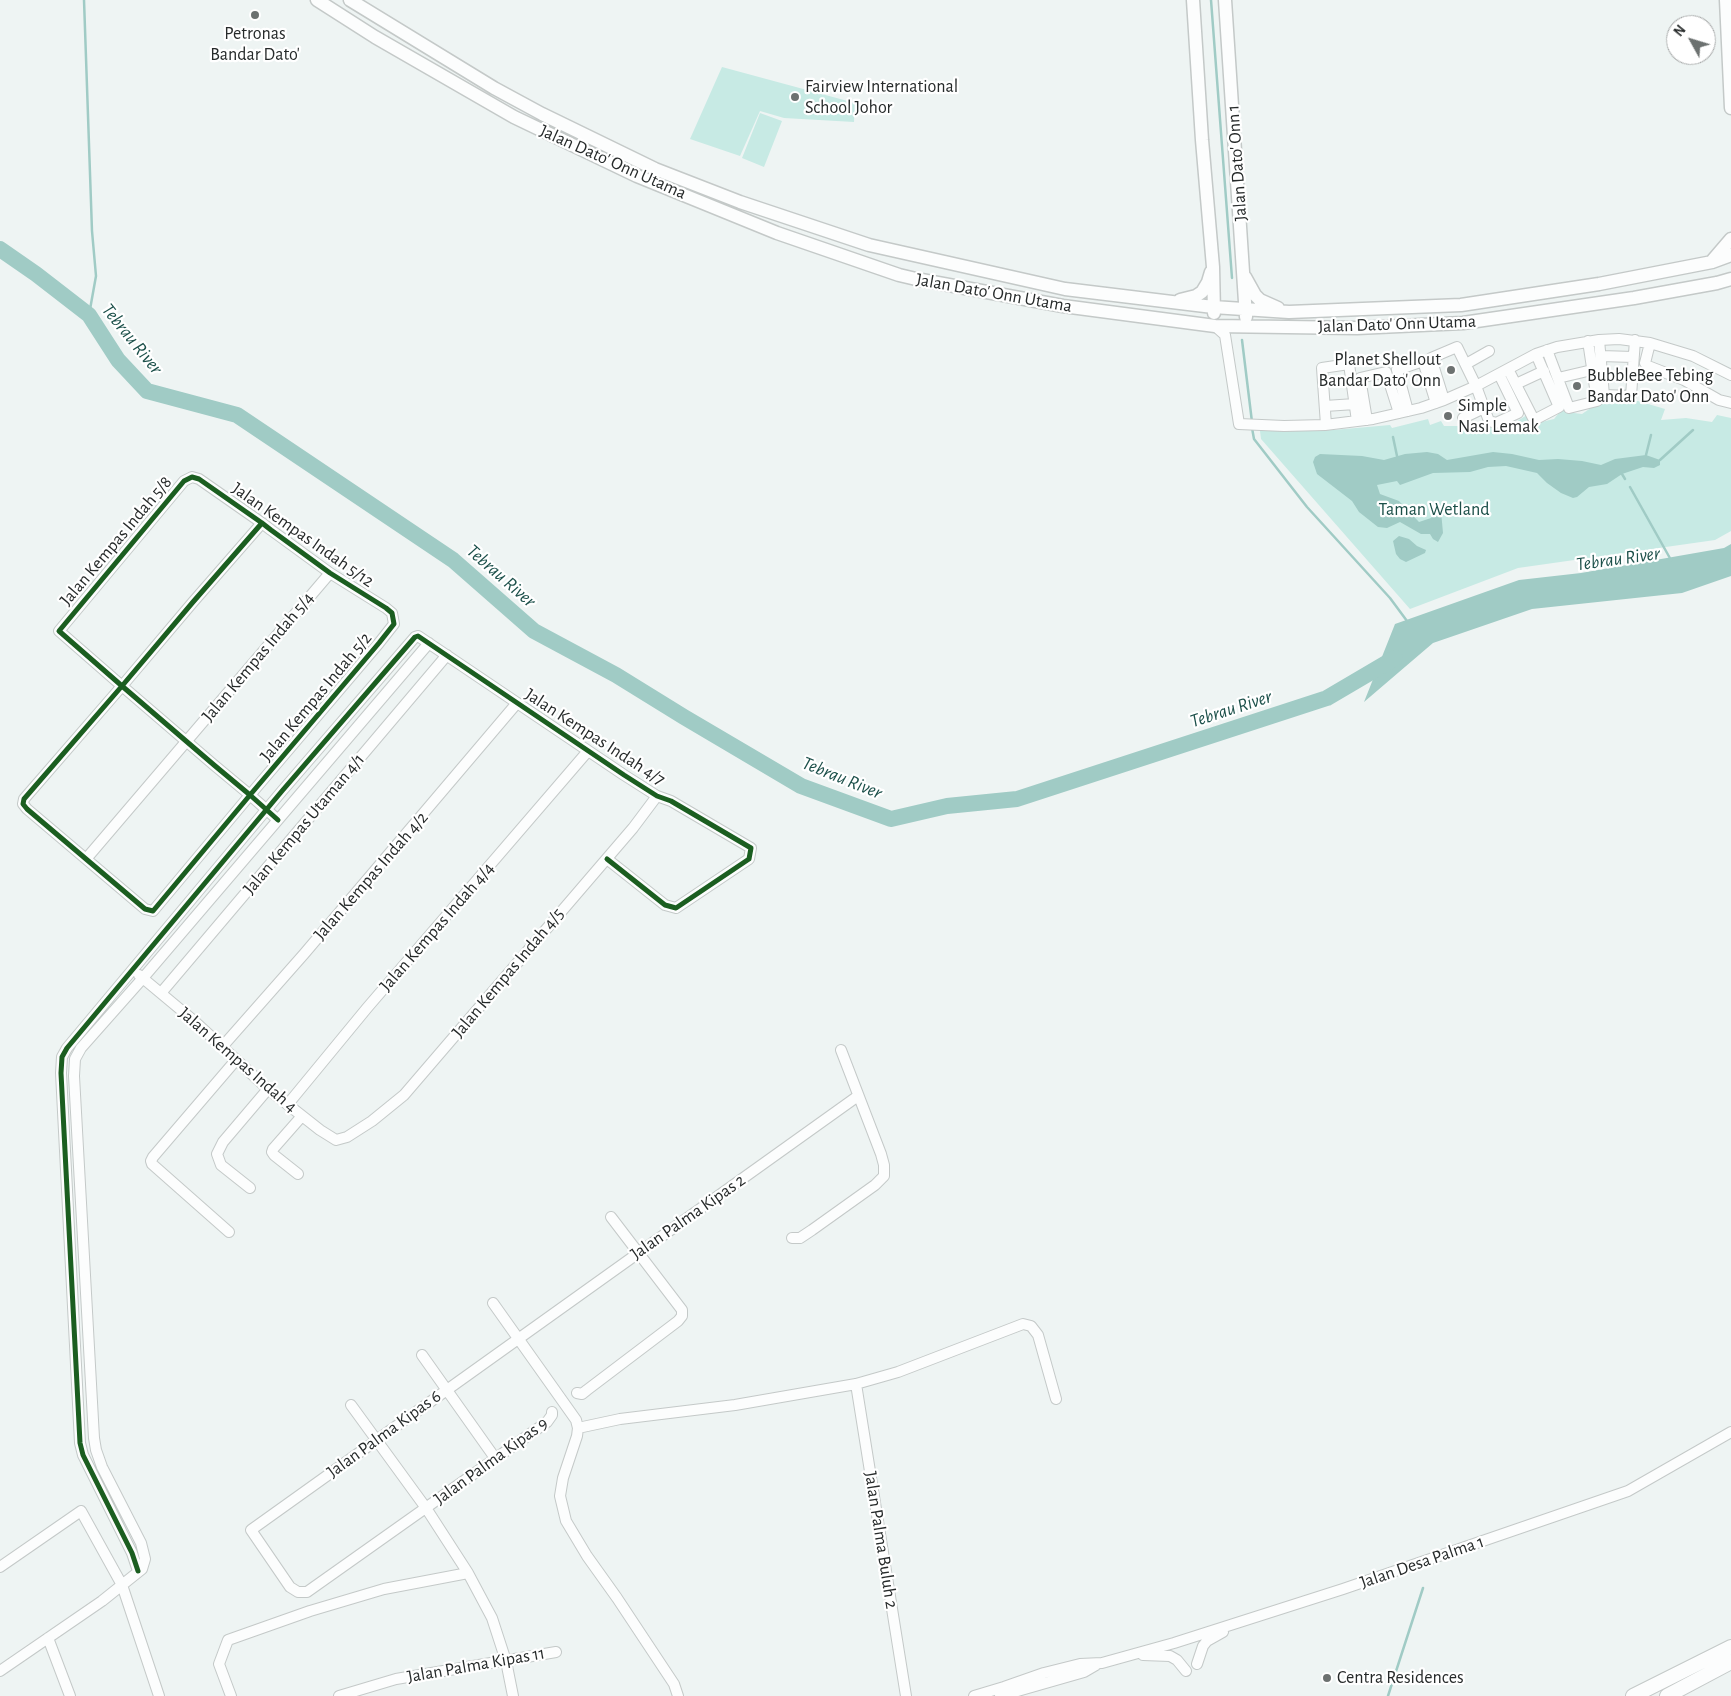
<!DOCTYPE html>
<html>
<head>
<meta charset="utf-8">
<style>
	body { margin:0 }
	#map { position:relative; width:1731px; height:1696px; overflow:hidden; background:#eef4f3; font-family:"Alegreya Sans",sans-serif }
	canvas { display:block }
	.north { position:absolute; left:1666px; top:15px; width:50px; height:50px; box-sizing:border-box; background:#fff; border:1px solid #a8aaaa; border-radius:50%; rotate:309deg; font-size:14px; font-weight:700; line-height:20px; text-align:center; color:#262a2a }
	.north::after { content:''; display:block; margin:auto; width:18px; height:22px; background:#6c7170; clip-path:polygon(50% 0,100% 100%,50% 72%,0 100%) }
</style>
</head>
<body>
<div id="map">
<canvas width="1731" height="1696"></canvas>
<div class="north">N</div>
</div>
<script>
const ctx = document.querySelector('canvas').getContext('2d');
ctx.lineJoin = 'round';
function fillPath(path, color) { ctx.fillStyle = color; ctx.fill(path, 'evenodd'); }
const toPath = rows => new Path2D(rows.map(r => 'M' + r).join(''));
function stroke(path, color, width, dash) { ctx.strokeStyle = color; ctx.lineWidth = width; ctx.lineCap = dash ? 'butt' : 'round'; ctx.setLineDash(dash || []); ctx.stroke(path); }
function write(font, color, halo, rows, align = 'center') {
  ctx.font = font + ' "Alegreya Sans",sans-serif'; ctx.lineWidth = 4.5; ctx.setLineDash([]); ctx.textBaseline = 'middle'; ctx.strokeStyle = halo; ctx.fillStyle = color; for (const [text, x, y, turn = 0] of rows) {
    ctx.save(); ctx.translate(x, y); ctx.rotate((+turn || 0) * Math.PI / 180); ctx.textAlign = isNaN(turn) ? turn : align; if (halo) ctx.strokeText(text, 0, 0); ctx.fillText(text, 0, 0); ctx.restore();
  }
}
const green = toPath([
	[722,67,855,103,854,122,784,118,760,111,740,156,690,139],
	[760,113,782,121,764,167,742,158],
	[1627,400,1638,401,1665,409,1661,420,1686,418,1712,422,1717,415,1731,418,1731,531,1715,540,1518,568,1410,609,1261,439,1260,431,1333,430,1390,425,1392,428,1428,419,1430,425,1441,421,1444,426,1492,426,1514,423,1527,415,1533,424,1554,419,1563,408,1566,412,1582,414,1601,401,1623,404]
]);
const water = toPath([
	[1427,452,1438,454,1447,460,1493,452,1512,454,1539,460,1558,459,1582,461,1601,465,1615,459,1646,455,1660,460,1660,465,1654,468,1643,467,1622,474,1607,484,1589,487,1577,497,1573,498,1561,493,1547,483,1537,473,1506,466,1488,467,1470,472,1433,473,1400,485,1397,481,1377,485,1380,494,1399,501,1419,522,1431,518,1437,510,1441,511,1443,533,1438,542,1433,539,1430,534,1421,534,1400,522,1387,528,1378,527,1359,512,1352,501,1317,474,1313,462,1315,457,1320,454,1362,456,1384,460,1405,454],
	[1399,536,1409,539,1417,546,1426,550,1425,553,1406,562,1400,559,1396,554,1393,541],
	[1731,544,1731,576,1682,593,1532,609,1433,643,1364,702,1395,624,1519,580,1581,573,1724,548]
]);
const stream = toPath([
	[84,0,92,231,96,276,89,315],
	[1211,0,1232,278],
	[1242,340,1252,422],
	[1252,428,1254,439,1307,507,1390,598,1407,621],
	[1393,437,1397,456],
	[1646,455,1651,435],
	[1660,460,1693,430],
	[1622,474,1625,479],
	[1630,487,1671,560],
	[1388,1696,1423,1588]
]);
const river = toPath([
	[0,249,36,274,89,315,118,360,147,391,237,415,453,560,534,631,616,675,684,717,801,786,891,819,947,806,1017,799,1327,698,1395,658]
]);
const minor = toPath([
	[1215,326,1225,335,1239,424,1284,426,1325,425,1373,419,1421,408,1444,400,1476,386,1536,354,1557,347,1599,340,1619,339,1650,343,1693,356,1731,375],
	[1599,340,1604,395,1631,396,1635,340],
	[1650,343,1645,363,1648,366,1684,380,1719,400,1731,403],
	[1547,350,1569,408,1597,401,1588,341],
	[1601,356,1633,357],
	[1466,364,1489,351],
	[1508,369,1534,420,1559,407,1536,354],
	[1558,378,1592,370],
	[1516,384,1544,371],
	[1444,400,1431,358,1457,347,1476,386,1489,421,1496,423,1518,413,1499,374],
	[1325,406,1355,404],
	[1408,411,1397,370,1423,361,1436,403],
	[1463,418,1484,408],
	[1367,420,1360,378,1386,372,1399,413],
	[1326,425,1322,368,1349,364,1357,421],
	[262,523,193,602,122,686,24,799,23,804,27,809,145,909,153,911,250,795,379,643,394,624,392,613,386,608,330,573,271,530,262,523,199,479,192,477,184,481,59,631,122,686,186,741,214,765,250,795,259,803,278,820],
	[86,859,330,573],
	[139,975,193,1020,268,1089,320,1130,336,1140,347,1137,372,1121,404,1095,633,828,657,796],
	[161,993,447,655],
	[222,1047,304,954,517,703],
	[288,1104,367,1008,588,751],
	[298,1174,274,1155,272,1152,273,1149,302,1116],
	[250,1188,221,1165,217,1154,223,1142,268,1089],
	[229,1232,152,1164,151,1161,153,1157,236,1060],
	[792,1238,800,1238,812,1230,875,1185,884,1176,884,1165,881,1154,841,1050],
	[493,1303,576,1420,578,1428,577,1436,563,1478,560,1496,566,1521,587,1556,617,1598,674,1684,678,1696],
	[422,1355,495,1458],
	[856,1384,906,1696],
	[577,1393,582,1394,587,1390,678,1321,682,1316,682,1310,611,1217],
	[351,1405,426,1508,468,1573,492,1618,506,1661,513,1696],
	[552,1412,552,1415,547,1422,307,1592,298,1592,290,1587,251,1530,858,1096],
	[578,1428,620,1419,735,1405,856,1384,898,1372,1023,1324,1031,1326,1038,1335,1056,1399],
	[0,1567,81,1511,122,1585,159,1696],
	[138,1571,132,1553,83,1455,80,1443,61,1073,62,1057,67,1048,282,791,415,637,418,636,624,775,657,796,671,801,751,848,749,859,676,908,665,905,607,859],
	[48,1638,70,1696],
	[1143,1655,1170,1656,1177,1660,1186,1671],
	[1197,1664,1203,1646,1207,1641,1223,1632],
	[0,1671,102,1601,142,1569,145,1559,141,1543,102,1467,96,1450,94,1438,74,1076,75,1059,81,1048,143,978,429,643],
	[231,1696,219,1664,228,1640,310,1611,384,1589,468,1573],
	[339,1696,396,1679,556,1652],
	[974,1696,1004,1687,1044,1673,1080,1664,1102,1663,1174,1643,1343,1589,1628,1491,1731,1432],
	[1000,1696,1084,1672,1096,1665]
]);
const major = toPath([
	[317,0,375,37,514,117,637,176,777,233,899,275,916,279,1063,306,1215,326,1357,328,1463,323,1634,298,1717,283,1731,279],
	[350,0,494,88,542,114,655,169,740,202,869,245,1065,289,1213,307,1289,312,1461,305,1599,284,1712,262,1731,255],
	[1193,0,1202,140,1213,267,1214,313],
	[1225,0,1246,317],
	[1726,0,1731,108],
	[1713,260,1731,239],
	[1245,277,1255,295,1260,300,1278,308],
	[1180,300,1196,296,1202,292,1208,282,1211,272]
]);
const highway = toPath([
	[1633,1696,1731,1647],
	[1667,1696,1731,1662]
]);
const cycleway = toPath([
	[262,523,193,602,122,686,24,799,23,804,27,809,145,909,153,911,250,795,379,643,394,624,392,613,386,608,330,573,271,530,262,523,199,479,192,477,184,481,59,631,122,686,186,741,214,765,250,795,259,803,278,820],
	[138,1571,132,1553,83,1455,80,1443,61,1073,62,1057,67,1048,282,791,415,637,418,636,624,775,657,796,671,801,751,848,749,859,676,908,665,905,607,859]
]);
const markers = [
	[255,15,5,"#6c7170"],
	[795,97,5,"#6c7170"],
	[1451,370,5,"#6c7170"],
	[1577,386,5,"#6c7170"],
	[1448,416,5,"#6c7170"],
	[1327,1678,5,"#6c7170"]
];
const poiNames = [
	["Petronas",255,34,"center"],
	["Bandar Dato'",255,55,"center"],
	["Fairview International",805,87],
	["School Johor",805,108],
	["Planet Shellout",1441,360,"right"],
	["Bandar Dato' Onn",1441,381,"right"],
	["BubbleBee Tebing",1587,376],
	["Bandar Dato' Onn",1587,397],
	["Simple",1458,406],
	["Nasi Lemak",1458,427],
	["Centra Residences",1337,1678]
];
const streetNames = [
	["Jalan Dato' Onn Utama",613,162,24],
	["Jalan Dato' Onn 1",1237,163,-94],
	["Jalan Dato' Onn Utama",994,293,10],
	["Jalan Dato' Onn Utama",1397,324,-2],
	["Jalan Kempas Indah 5/12",303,535,35],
	["Jalan Kempas Indah 5/8",116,541,-50],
	["Jalan Kempas Indah 5/4",258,657,-50],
	["Jalan Kempas Indah 5/2",316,697,-50],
	["Jalan Kempas Indah 4/7",595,737,33],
	["Jalan Kempas Utaman 4/1",304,824,-50],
	["Jalan Kempas Indah 4/2",371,876,-49],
	["Jalan Kempas Indah 4/4",437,927,-49],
	["Jalan Kempas Indah 4/5",508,973,-50],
	["Jalan Kempas Indah 4",238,1060,41],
	["Jalan Palma Kipas 2",688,1217,-35],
	["Jalan Palma Kipas 6",384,1434,-36],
	["Jalan Palma Kipas 9",491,1461,-36],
	["Jalan Palma Buluh 2",881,1540,81],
	["Jalan Desa Palma 1",1422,1562,-19],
	["Jalan Palma Kipas 11",476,1665,-10]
];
const parkNames = [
	["Taman Wetland",1434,510]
];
const waterNames = [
	["Tebrau River",132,339,51],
	["Tebrau River",1618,559,-8],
	["Tebrau River",501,576,41],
	["Tebrau River",1231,709,-18],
	["Tebrau River",842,778,22]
];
fillPath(green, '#c7eae4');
fillPath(water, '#a0cbc5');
stroke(stream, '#a0cbc5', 2.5);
stroke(river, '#a0cbc5', 16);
stroke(minor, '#c4c9c8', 12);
stroke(major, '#c4c9c8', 15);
stroke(highway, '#c4c9c8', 16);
stroke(minor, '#fcfdfd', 10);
stroke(major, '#fcfdfd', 12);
stroke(highway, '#fcfdfd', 14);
stroke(cycleway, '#1b5e20', 5);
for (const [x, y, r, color] of markers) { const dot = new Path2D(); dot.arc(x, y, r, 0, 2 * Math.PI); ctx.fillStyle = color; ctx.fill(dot); stroke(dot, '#fff', 2); }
write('18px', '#262a2a', '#fff', poiNames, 'left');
write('18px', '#262a2a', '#fff', streetNames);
write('18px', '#1b4f48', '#fff', parkNames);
write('italic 19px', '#1c504a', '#fff', waterNames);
</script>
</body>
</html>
